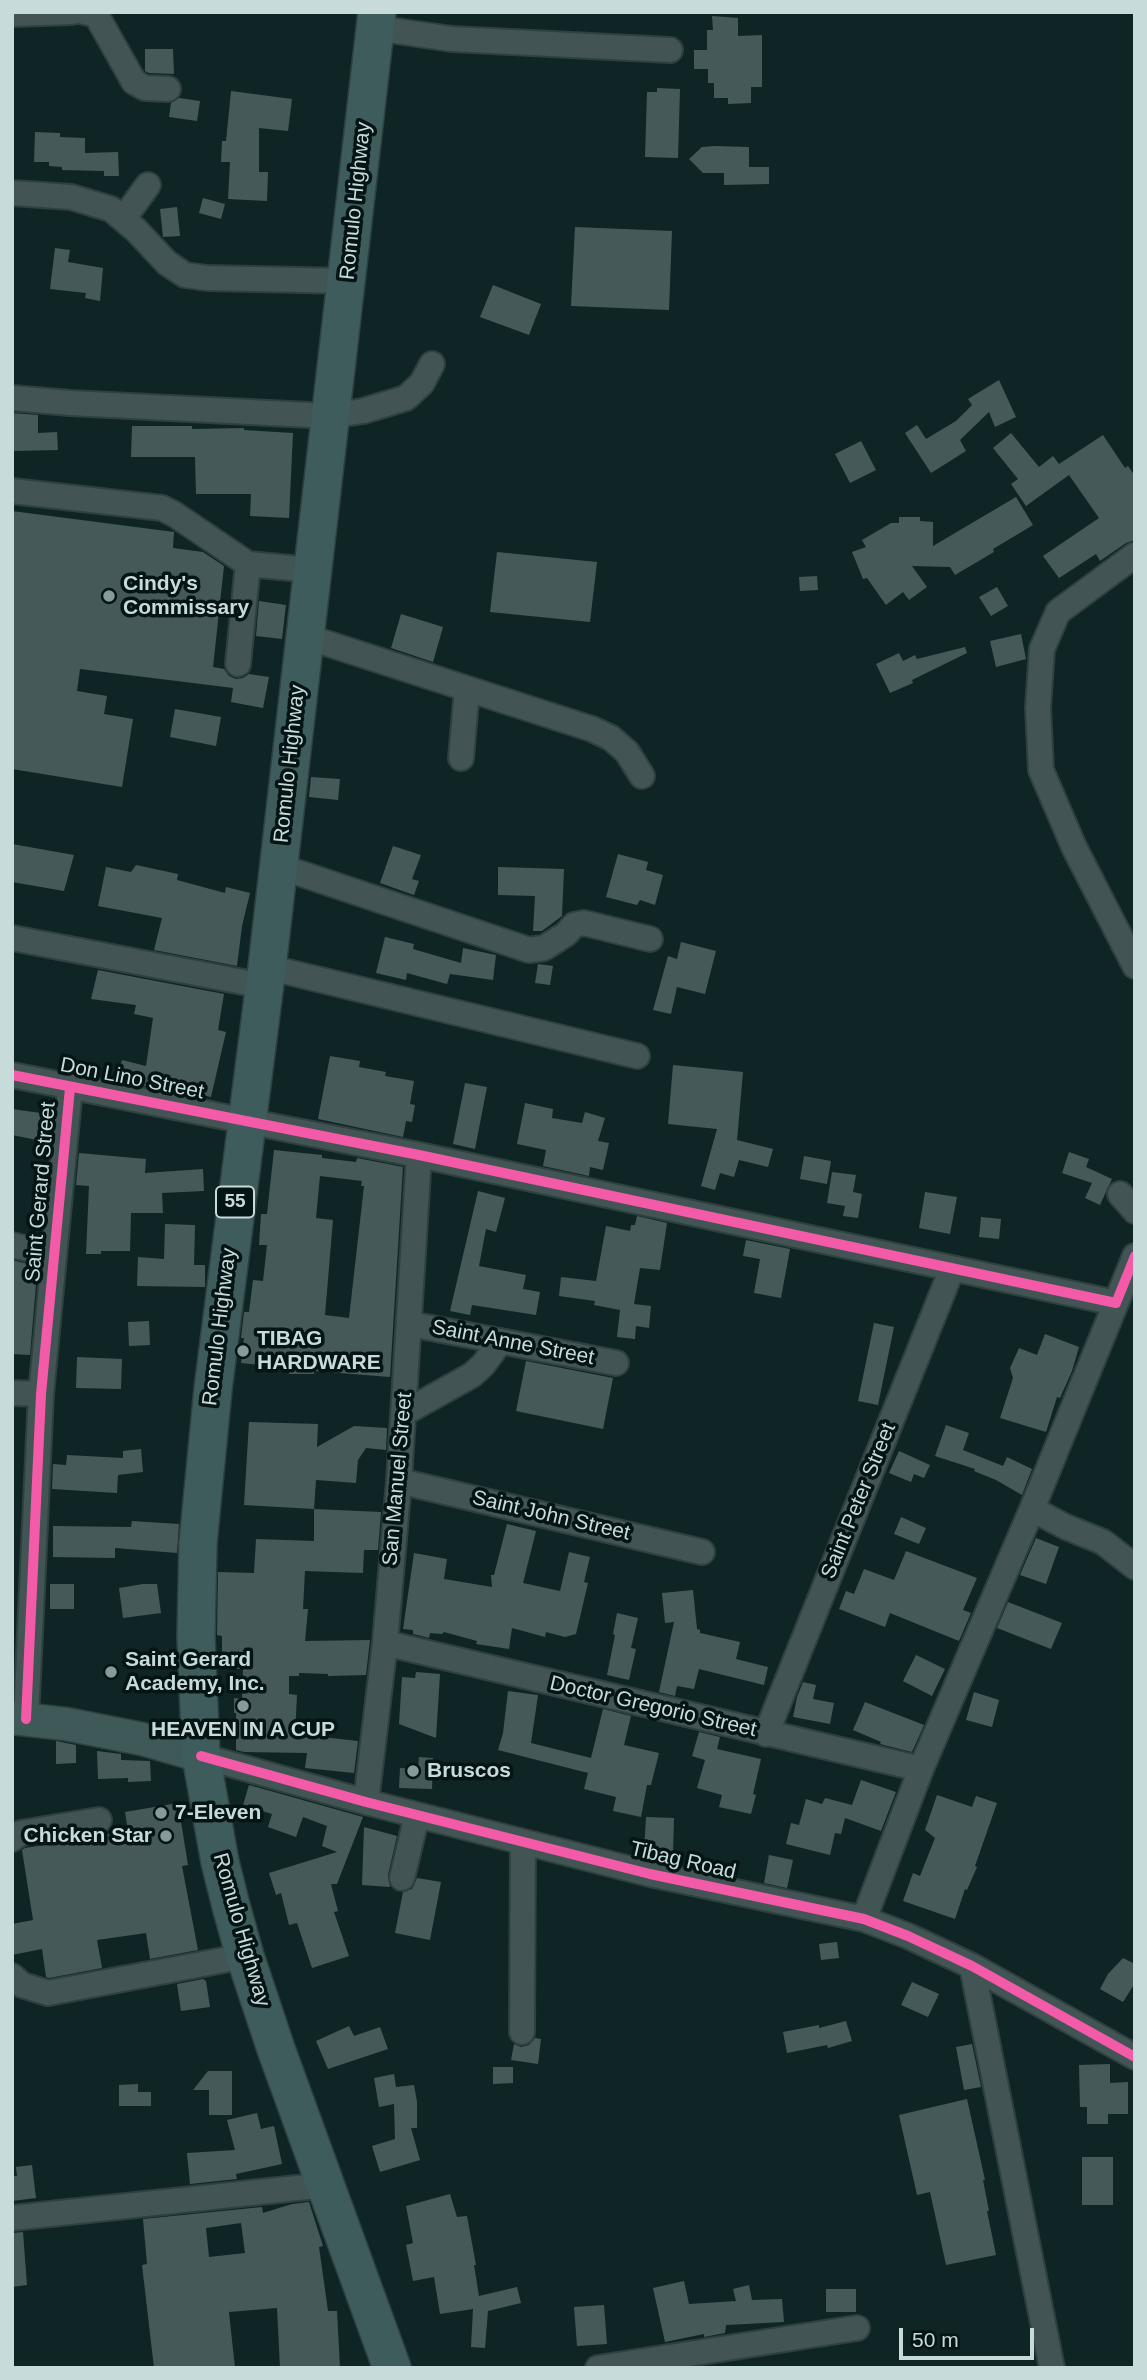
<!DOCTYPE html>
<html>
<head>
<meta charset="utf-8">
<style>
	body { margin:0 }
	#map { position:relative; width:1147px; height:2380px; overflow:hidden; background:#0f2525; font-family:Arial,sans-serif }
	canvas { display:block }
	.frame { position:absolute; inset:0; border:14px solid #c7dbdb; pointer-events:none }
	.scale { position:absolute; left:899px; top:2328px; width:135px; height:32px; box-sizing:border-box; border:4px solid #c7dbdb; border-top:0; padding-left:9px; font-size:21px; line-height:24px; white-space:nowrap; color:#c7dbdb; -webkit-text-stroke:5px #051414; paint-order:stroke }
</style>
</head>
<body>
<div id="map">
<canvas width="1147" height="2380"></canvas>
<div class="frame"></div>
<div class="scale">50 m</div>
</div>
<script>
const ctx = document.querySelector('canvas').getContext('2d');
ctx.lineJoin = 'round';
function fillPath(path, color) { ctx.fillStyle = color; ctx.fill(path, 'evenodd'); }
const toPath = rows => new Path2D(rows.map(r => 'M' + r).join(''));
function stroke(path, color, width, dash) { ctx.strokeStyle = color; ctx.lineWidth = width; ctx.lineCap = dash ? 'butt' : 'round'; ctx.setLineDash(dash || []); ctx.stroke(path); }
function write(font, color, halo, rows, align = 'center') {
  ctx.font = font + ' Arial,sans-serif'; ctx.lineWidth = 7; ctx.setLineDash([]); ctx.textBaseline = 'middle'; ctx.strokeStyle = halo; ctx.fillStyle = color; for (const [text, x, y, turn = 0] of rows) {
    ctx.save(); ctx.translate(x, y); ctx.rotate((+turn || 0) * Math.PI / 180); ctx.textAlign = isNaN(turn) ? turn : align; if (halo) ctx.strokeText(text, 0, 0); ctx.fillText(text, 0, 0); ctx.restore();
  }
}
const building = toPath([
	[712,16,738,18,738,36,762,35,762,87,751,87,751,103,728,104,728,98,714,98,714,83,708,83,708,69,694,69,694,50,707,50,707,30,713,30],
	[145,49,173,49,174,74,149,73,145,71],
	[657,88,680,89,678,158,645,157,647,92,657,92],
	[231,91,292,99,288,131,259,128,259,172,268,172,267,201,228,199,230,162,221,162,222,141,226,141],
	[179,98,200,101,197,121,169,117,171,103],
	[35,132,60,133,60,137,85,138,85,153,118,152,119,176,104,176,104,171,62,170,62,167,49,166,49,162,34,162],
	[714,146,749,147,749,167,769,167,769,184,724,185,724,173,703,173,689,159,702,147],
	[203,198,225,204,221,219,199,213],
	[177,207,180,236,163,237,160,209],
	[575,227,672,231,669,310,571,306],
	[55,248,70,250,68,262,103,268,100,301,85,298,86,293,50,289],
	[493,285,541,304,529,335,480,317],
	[999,380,1016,417,995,427,989,412,960,440,966,451,931,473,905,433,917,425,926,439,956,421,972,405,968,399],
	[12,413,38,415,38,433,57,432,58,450,12,451],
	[132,426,192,426,192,429,244,428,244,430,293,433,289,518,250,516,251,494,196,494,195,457,131,457],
	[1011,433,1039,467,1053,456,1059,464,1103,435,1125,468,1128,466,1135,476,1135,540,1126,543,1100,561,1096,554,1059,578,1043,556,1099,518,1069,475,1026,506,1011,484,1018,479,993,448],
	[861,441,876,470,850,483,835,454],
	[1016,497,1033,525,993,549,994,552,955,575,950,567,912,566,927,587,909,600,903,592,886,605,867,578,863,579,852,552,866,547,862,540,891,523,899,523,899,517,920,517,920,521,933,522,933,546],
	[12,511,174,532,173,548,203,552,224,566,213,667,224,669,229,676,236,679,243,678,249,674,269,677,263,708,231,702,233,688,80,669,77,691,107,696,104,714,133,719,122,787,12,769],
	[497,552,597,562,590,622,490,612],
	[817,576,818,590,800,591,799,577],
	[997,587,1008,606,991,616,979,597],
	[259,601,286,605,282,639,256,636],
	[401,614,443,627,433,662,391,648],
	[1021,634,1026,659,996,667,990,641],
	[965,647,967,653,912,680,913,683,890,693,876,664,899,653,903,661,915,655,917,659],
	[175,709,221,717,216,746,170,737],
	[311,777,340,779,338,800,309,797],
	[12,844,74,855,64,891,12,882],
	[393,846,421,855,412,879,419,881,414,895,380,883],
	[618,854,648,862,646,870,663,875,655,905,640,900,637,905,606,897],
	[136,865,178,874,177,880,225,893,226,887,250,893,242,926,237,966,154,950,162,918,98,906,106,867,131,872],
	[498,867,564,869,562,916,542,931,533,931,535,896,498,895],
	[385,937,414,944,413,949,461,963,463,948,496,955,493,980,450,974,447,984,407,973,406,980,376,973],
	[681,942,716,951,705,994,677,987,671,1014,653,1010,668,956,677,959],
	[538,964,553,966,550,985,535,983],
	[98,970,224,994,218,1030,226,1032,211,1097,150,1083,149,1087,117,1081,122,1060,146,1066,153,1018,134,1014,136,1005,91,999],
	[330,1056,360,1061,359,1067,386,1072,385,1076,414,1081,410,1104,415,1105,412,1122,406,1121,403,1137,318,1119],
	[673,1065,743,1072,737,1140,773,1149,768,1167,739,1160,734,1177,720,1173,715,1190,701,1186,717,1129,668,1124],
	[465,1083,487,1087,475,1149,453,1144],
	[525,1103,553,1109,552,1118,582,1123,585,1112,605,1118,598,1141,609,1143,603,1170,590,1167,589,1176,543,1166,546,1150,517,1144],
	[12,1109,48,1114,42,1141,12,1135],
	[274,1150,322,1155,322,1158,356,1162,357,1158,403,1167,390,1377,314,1371,314,1374,289,1374,289,1368,241,1363,244,1338,241,1338,244,1312,249,1312,253,1280,263,1281,267,1245,259,1245,261,1214,267,1214],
	[320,1176,362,1181,361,1186,364,1186,349,1318,325,1315,333,1220,316,1218],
	[1069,1152,1089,1159,1086,1167,1112,1179,1100,1205,1085,1198,1092,1183,1062,1173],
	[79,1153,146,1159,145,1173,203,1169,204,1191,162,1193,163,1213,131,1213,130,1251,101,1251,101,1254,86,1254,89,1186,76,1185],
	[804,1156,831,1161,827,1184,800,1179],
	[832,1172,856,1175,853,1192,862,1194,858,1218,843,1216,845,1206,827,1203],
	[478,1191,505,1198,496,1232,486,1229,479,1266,526,1275,523,1289,540,1292,536,1315,472,1305,470,1315,450,1311],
	[925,1192,957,1197,950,1234,919,1228],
	[637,1216,667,1223,660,1270,640,1268,634,1304,651,1306,649,1328,636,1326,635,1339,617,1337,620,1310,594,1305,595,1301,559,1296,561,1277,596,1281,606,1226,630,1231,631,1225,635,1225],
	[981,1217,1001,1219,999,1239,979,1237],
	[165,1224,195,1225,194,1265,205,1265,205,1287,137,1286,138,1257,164,1259],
	[746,1240,790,1249,781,1298,754,1293,760,1259,743,1256],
	[12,1260,36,1266,36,1284,30,1355,12,1354],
	[149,1321,150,1345,129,1346,128,1322],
	[874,1323,894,1327,878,1405,858,1401],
	[1045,1334,1079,1347,1072,1371,1060,1398,1057,1397,1046,1432,1000,1418,1013,1378,1010,1368,1019,1348,1037,1355],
	[77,1357,122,1359,121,1389,76,1388],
	[526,1361,613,1378,603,1429,516,1411],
	[249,1422,318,1424,317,1447,354,1426,387,1428,386,1450,366,1448,358,1460,356,1483,316,1480,314,1509,244,1505],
	[946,1425,969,1433,963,1450,1003,1466,1007,1457,1032,1469,1022,1495,996,1480,974,1471,975,1469,935,1456],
	[141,1449,143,1472,118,1475,117,1493,52,1489,53,1464,66,1465,67,1455,123,1458,123,1451],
	[899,1451,930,1465,924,1478,914,1474,911,1482,889,1473],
	[314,1509,381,1512,378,1550,364,1550,363,1573,305,1571,303,1609,308,1609,305,1641,370,1640,366,1675,328,1676,328,1674,299,1673,299,1676,289,1676,289,1694,297,1695,295,1734,358,1741,354,1773,305,1768,307,1753,244,1752,236,1750,236,1713,234,1713,234,1698,242,1699,243,1669,222,1669,222,1636,217,1635,218,1572,254,1573,256,1539,314,1541],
	[901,1517,926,1528,919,1544,894,1534],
	[132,1521,179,1524,177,1553,115,1548,115,1558,53,1557,53,1526,131,1527],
	[507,1524,536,1531,523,1583,560,1591,569,1552,590,1557,584,1582,588,1583,576,1634,565,1637,546,1632,545,1637,512,1628,509,1649,476,1644,477,1641,444,1632,442,1634,430,1633,429,1638,413,1634,413,1630,403,1629,414,1553,447,1559,444,1579,492,1587,491,1575,494,1575],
	[1036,1538,1059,1547,1046,1584,1020,1575],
	[906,1551,977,1578,963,1610,971,1613,959,1641,890,1613,885,1627,839,1609,846,1591,854,1594,864,1569,894,1580],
	[50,1584,74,1584,74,1609,50,1609],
	[143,1584,157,1584,161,1613,123,1618,119,1588],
	[693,1590,697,1629,700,1630,700,1633,740,1642,736,1659,768,1667,764,1685,699,1669,694,1689,677,1686,675,1696,659,1692,674,1622,665,1623,662,1593],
	[1008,1602,1062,1623,1051,1649,997,1628],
	[617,1613,638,1618,631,1648,636,1649,629,1680,607,1675,615,1635,613,1634],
	[916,1655,945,1669,932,1696,903,1681],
	[416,1672,440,1674,436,1738,399,1724,402,1677,415,1678],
	[803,1682,816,1685,813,1699,834,1703,830,1724,793,1717,797,1697],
	[508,1691,538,1695,531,1743,591,1758,603,1709,631,1716,624,1745,659,1753,651,1785,647,1785,641,1817,613,1811,616,1797,584,1789,588,1773,498,1750,503,1733],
	[974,1692,999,1700,992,1727,966,1720],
	[865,1702,924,1725,912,1752,880,1744,881,1742,853,1730],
	[699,1732,720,1737,717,1749,761,1759,753,1794,756,1795,751,1814,719,1807,722,1795,697,1788,705,1760,692,1756],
	[56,1741,76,1745,76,1763,56,1764],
	[97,1751,121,1754,121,1760,150,1761,151,1781,128,1782,128,1778,98,1779],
	[419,1757,433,1758,432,1789,399,1788,400,1768,418,1769],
	[861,1780,896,1792,881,1831,845,1818,841,1834,835,1833,830,1855,786,1844,791,1823,799,1825,806,1799,822,1804,825,1798,852,1805],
	[249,1785,363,1817,337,1884,331,1884,338,1911,334,1912,349,1956,312,1968,297,1923,289,1925,281,1893,276,1895,269,1873,337,1852,322,1846,327,1826,303,1817,296,1837,268,1827,272,1814,243,1805],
	[937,1795,972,1807,976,1796,997,1803,975,1866,977,1867,967,1890,965,1889,955,1919,903,1901,913,1873,920,1876,935,1838,925,1830],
	[178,1803,188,1865,182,1866,198,1950,150,1959,146,1933,97,1940,102,1968,49,1978,46,1977,42,1949,12,1955,12,1924,33,1920,22,1850,25,1848,128,1831,125,1812],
	[646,1817,674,1818,673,1853,644,1852],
	[364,1827,397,1836,388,1875,390,1887,362,1885],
	[769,1855,793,1860,787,1888,764,1883],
	[417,1878,441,1882,430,1940,395,1933,403,1892,412,1889],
	[837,1942,839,1958,821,1960,819,1944],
	[1123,1958,1135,1964,1135,1983,1123,2002,1100,1989,1108,1974],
	[203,1979,206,1981,210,2007,181,2011,177,1984],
	[912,1982,939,1994,928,2017,901,2005],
	[846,2021,852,2041,828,2048,827,2045,787,2053,783,2032,819,2025,819,2028],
	[349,2026,354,2036,380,2027,388,2049,328,2069,316,2041],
	[535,2038,541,2039,538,2064,511,2060,514,2044,521,2047,529,2045],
	[972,2044,981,2087,964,2090,956,2047],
	[1110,2064,1110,2083,1128,2082,1128,2114,1108,2114,1108,2124,1087,2124,1087,2107,1080,2107,1079,2065],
	[493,2067,513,2067,513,2083,493,2084],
	[208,2071,232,2071,232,2115,209,2115,209,2090,193,2090],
	[394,2074,396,2087,414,2085,417,2102,417,2128,411,2128,420,2160,380,2172,372,2146,395,2139,394,2104,379,2107,374,2078],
	[138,2084,138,2092,151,2092,151,2106,119,2106,119,2085],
	[967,2099,985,2180,983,2180,989,2211,987,2211,996,2255,946,2265,930,2192,917,2195,899,2115],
	[257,2113,261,2129,274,2126,282,2164,236,2174,237,2179,190,2184,187,2153,235,2150,227,2120],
	[1082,2157,1113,2157,1113,2205,1082,2205],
	[32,2165,36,2198,12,2201,12,2176,17,2176,16,2167],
	[450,2194,457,2217,467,2216,476,2265,474,2265,479,2296,517,2287,521,2303,488,2311,485,2348,471,2347,473,2309,440,2314,434,2277,413,2281,406,2245,413,2243,406,2206],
	[309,2202,323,2246,319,2247,328,2311,337,2311,340,2368,280,2368,277,2308,229,2312,235,2368,154,2368,142,2265,147,2264,143,2219,262,2207,263,2213,292,2204],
	[241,2223,245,2253,209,2257,206,2228],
	[23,2232,27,2285,12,2287,12,2233],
	[684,2281,689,2304,736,2301,733,2289,749,2285,752,2300,782,2299,784,2322,726,2325,725,2333,704,2337,704,2334,665,2342,653,2288],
	[826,2289,856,2289,856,2312,826,2312],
	[604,2305,607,2344,577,2346,574,2307]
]);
const minor = toPath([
	[84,12,94,14,98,18,134,82,145,88,168,89],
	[12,14,72,12],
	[375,28,452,39,670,50],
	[12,193,71,197,111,209,136,230,167,263,185,275,207,278,347,281],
	[124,218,148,185],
	[12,398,70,403,329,416,363,411,406,398,422,383,432,364],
	[12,491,162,508,174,514,248,564,312,570],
	[1135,555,1058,612,1042,649,1038,708,1041,770,1074,847,1135,966],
	[304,636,592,729,611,738,627,752,642,776],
	[238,664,248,564],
	[461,758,467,689],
	[278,866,529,950,544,948,566,934,574,925,584,923,650,939],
	[12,938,264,986],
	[267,967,637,1056],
	[12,1075,419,1155,1116,1303,1135,1256],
	[1120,1194,1135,1211],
	[12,1245,54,1255],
	[410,1324,616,1363],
	[12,1393,41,1394],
	[404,1413,472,1375,483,1365,500,1342],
	[399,1481,702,1552],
	[1032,1509,1066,1527,1103,1542,1135,1567],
	[385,1643,921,1769],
	[26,1719,41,1394,70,1088],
	[766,1734,952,1269],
	[201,1756,366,1802,650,1874,864,1919,908,1936,972,1966,1135,2057],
	[366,1802,385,1643,399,1481,419,1155],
	[12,1839,21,1833,99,1820],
	[402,1878,417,1815],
	[864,1919,921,1769,1032,1509,1116,1303],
	[972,1966,1052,2368],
	[12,1976,22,1985,48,1993,245,1956],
	[522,2032,523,1842],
	[12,2218,326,2185],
	[598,2368,857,2328]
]);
const major = toPath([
	[12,1718,66,1724,142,1739,201,1756]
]);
const highway = toPath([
	[377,12,267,967,213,1389,198,1543,196,1637,201,1756,220,1862,231,1906,245,1956,276,2049,392,2368]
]);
const cycleway = toPath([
	[12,1075,419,1155,1116,1303,1135,1256],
	[26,1719,41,1394,70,1088],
	[201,1756,366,1802,650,1874,864,1919,908,1936,972,1966,1135,2057]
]);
const markers = [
	[109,596,7,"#879b9b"],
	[243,1351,7,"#879b9b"],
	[111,1672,7,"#879b9b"],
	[243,1706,7,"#879b9b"],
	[413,1771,7,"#879b9b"],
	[161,1813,7,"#879b9b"],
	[166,1836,7,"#879b9b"]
];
const shields = [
	[235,1202,38]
];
const shieldNames = [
	["55",235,1202]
];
const streetNames = [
	["Romulo Highway",356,201,-84],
	["Romulo Highway",290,764,-84],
	["Don Lino Street",132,1079,11],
	["Saint Gerard Street",41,1192,-85],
	["Romulo Highway",220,1327,-83],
	["Saint Anne Street",513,1343,11],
	["San Manuel Street",398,1479,-85],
	["Saint Peter Street",859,1501,-68],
	["Saint John Street",551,1516,13],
	["Doctor Gregorio Street",653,1707,13],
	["Tibag Road",683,1861,13],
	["Romulo Highway",241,1930,74]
];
const poiNames = [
	["Cindy's",123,584],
	["Commissary",123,608],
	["TIBAG",257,1339],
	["HARDWARE",257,1363],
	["Saint Gerard",125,1660],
	["Academy, Inc.",125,1684],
	["HEAVEN IN A CUP",243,1730,"center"],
	["Bruscos",427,1771],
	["7-Eleven",175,1813],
	["Chicken Star",152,1836,"right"]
];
fillPath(building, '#465959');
stroke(minor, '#2e4040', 28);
stroke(major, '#2e4040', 35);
stroke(highway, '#2e4040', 40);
stroke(minor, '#425454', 24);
stroke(major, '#3f5959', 32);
stroke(highway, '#3f5c5c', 37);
stroke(cycleway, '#f35aa7', 10);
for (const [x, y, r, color] of markers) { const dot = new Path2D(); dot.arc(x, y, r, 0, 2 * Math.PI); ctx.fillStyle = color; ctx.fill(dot); stroke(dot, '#051414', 2.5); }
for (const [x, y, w] of shields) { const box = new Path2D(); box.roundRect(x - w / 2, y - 15.5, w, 31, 5); ctx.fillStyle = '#051414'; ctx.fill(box); stroke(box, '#c7dbdb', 2); }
write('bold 19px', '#c7dbdb', null, shieldNames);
write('21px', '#c7dbdb', '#051414', streetNames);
write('bold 21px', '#c7dbdb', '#051414', poiNames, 'left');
</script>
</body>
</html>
